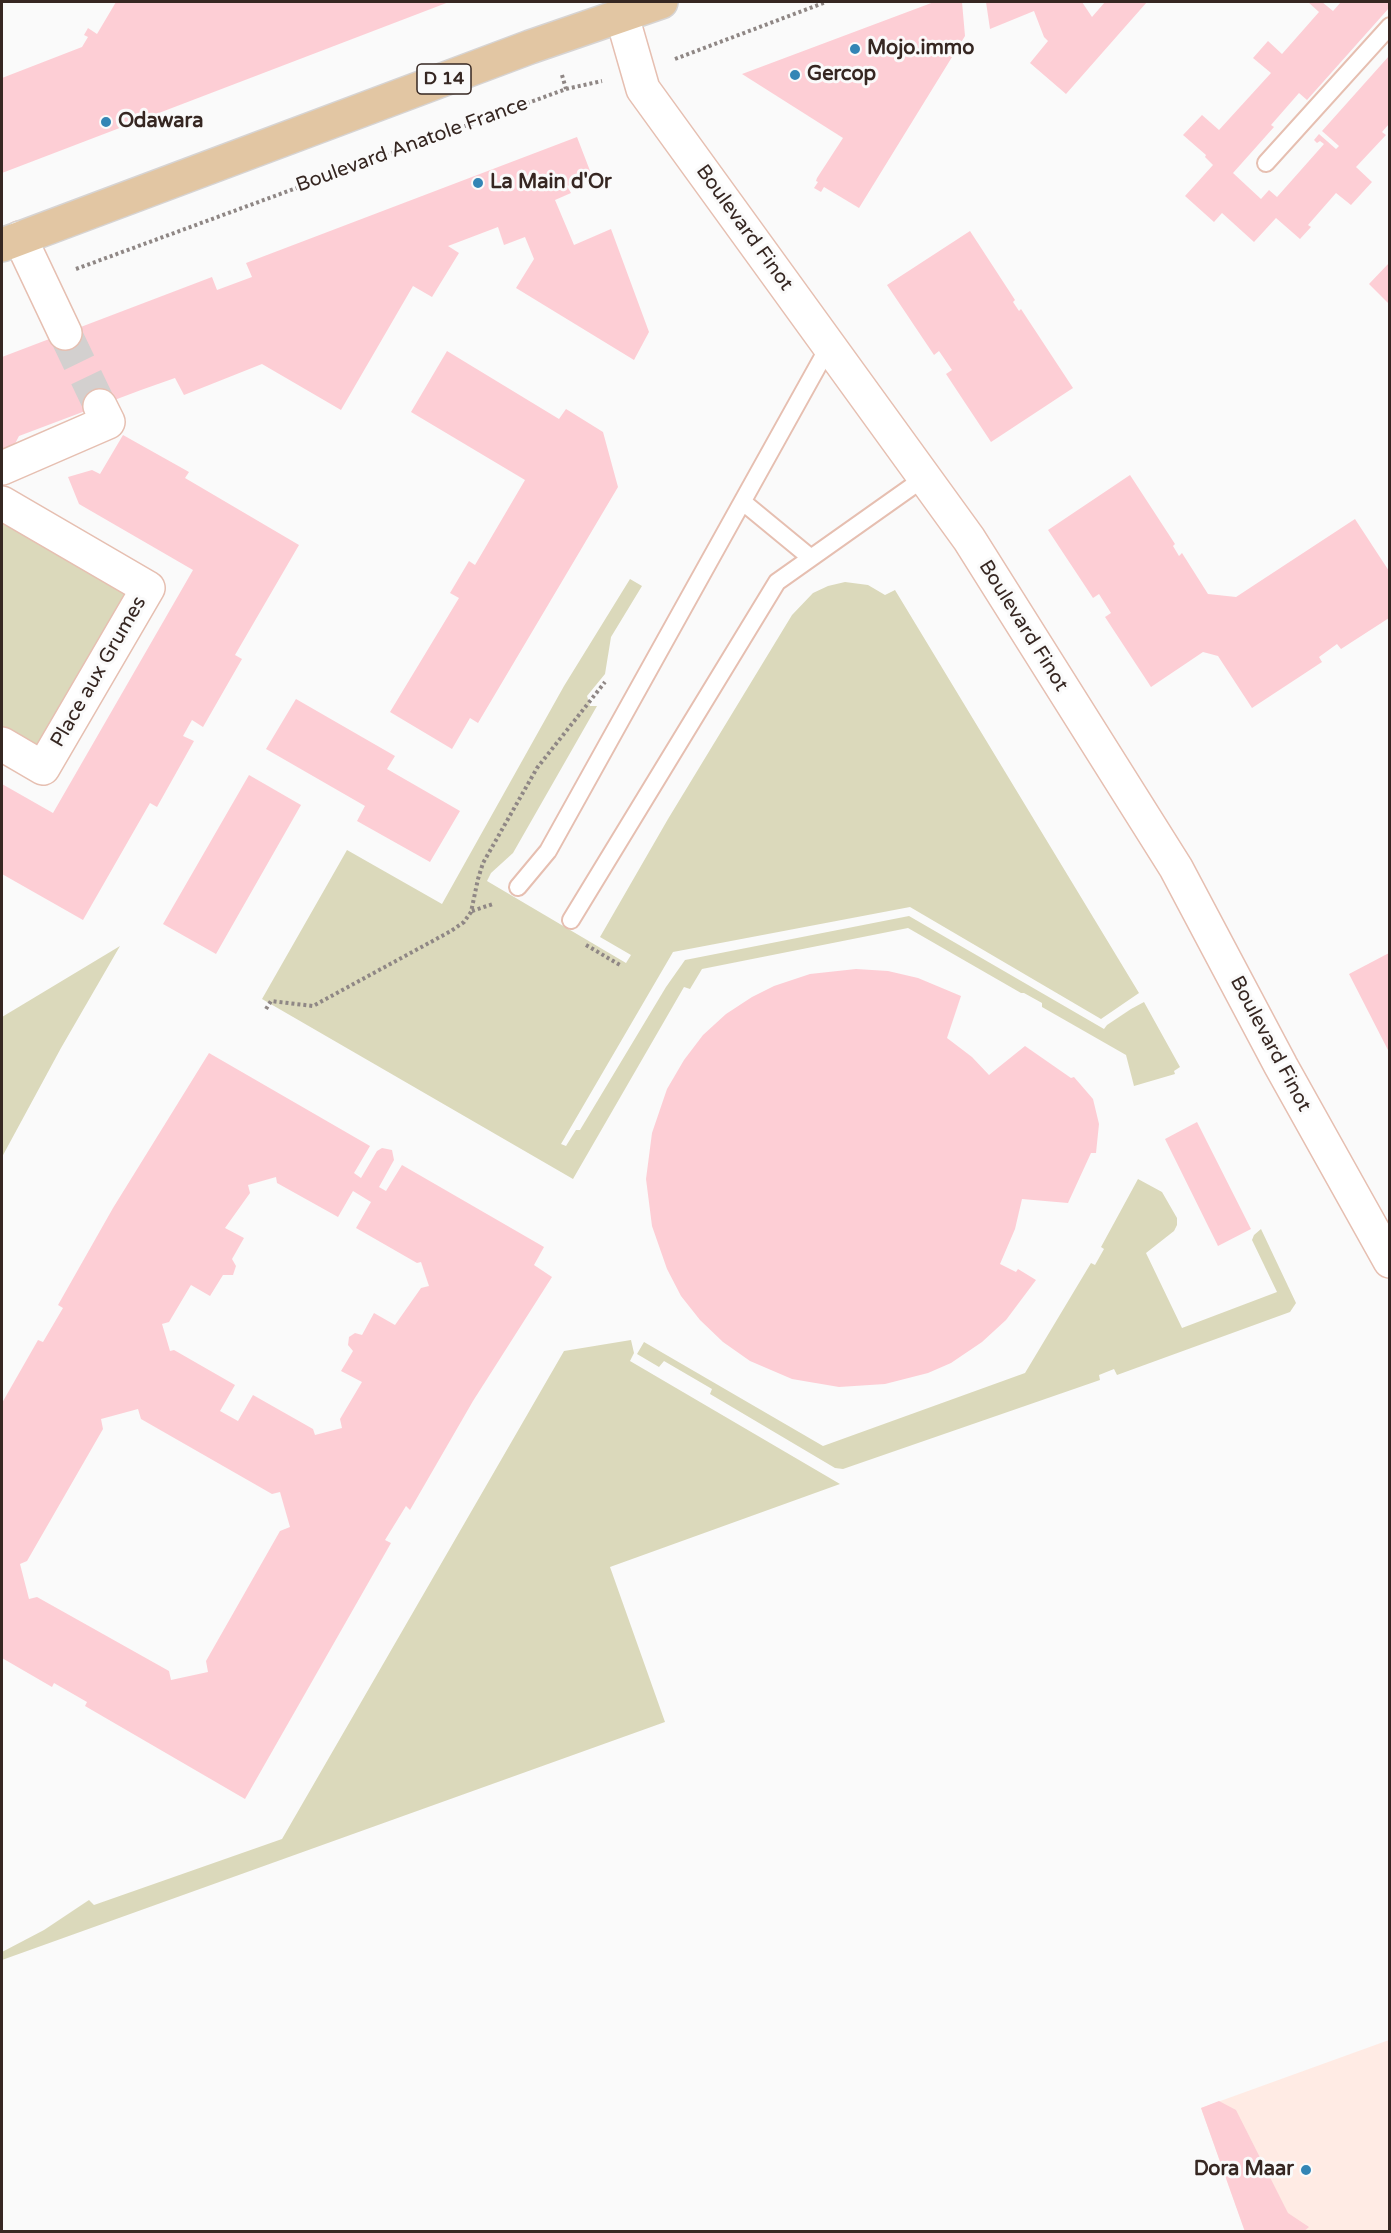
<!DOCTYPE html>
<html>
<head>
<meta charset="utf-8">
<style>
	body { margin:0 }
	#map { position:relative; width:1391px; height:2233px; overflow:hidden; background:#fafafa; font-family:"Varela Round",sans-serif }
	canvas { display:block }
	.frame { position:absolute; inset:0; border:3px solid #362722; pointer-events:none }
</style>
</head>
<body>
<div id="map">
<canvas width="1391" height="2233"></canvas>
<div class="frame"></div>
</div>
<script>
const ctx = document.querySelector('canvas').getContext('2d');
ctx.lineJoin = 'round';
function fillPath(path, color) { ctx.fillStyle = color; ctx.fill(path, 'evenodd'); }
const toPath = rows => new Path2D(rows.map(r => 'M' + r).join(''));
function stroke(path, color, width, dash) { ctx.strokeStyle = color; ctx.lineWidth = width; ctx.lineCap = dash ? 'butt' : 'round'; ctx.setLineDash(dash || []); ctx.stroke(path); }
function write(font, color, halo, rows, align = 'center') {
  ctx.font = font + ' "Varela Round",sans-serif'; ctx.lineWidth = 6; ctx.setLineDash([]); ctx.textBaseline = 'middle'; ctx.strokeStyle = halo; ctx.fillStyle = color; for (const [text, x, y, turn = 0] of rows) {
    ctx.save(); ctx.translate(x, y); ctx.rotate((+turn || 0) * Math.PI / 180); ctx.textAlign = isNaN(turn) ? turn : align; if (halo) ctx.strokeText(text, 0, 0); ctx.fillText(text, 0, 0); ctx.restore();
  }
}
const built = toPath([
	[1389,2040,1389,2231,1245,2231,1201,2108]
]);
const green = toPath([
	[2,503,148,588,43,768,2,744],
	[630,579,642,586,611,637,605,674,587,696,590,706,597,706,513,853,491,873,487,881,626,963,631,955,600,937,668,819,792,615,813,593,828,586,845,582,868,585,885,595,895,590,1139,993,1101,1019,910,907,673,952,561,1144,566,1146,576,1130,580,1130,666,987,685,960,909,916,1104,1029,1107,1025,1131,1009,1144,1002,1180,1067,1174,1071,1175,1074,1134,1086,1126,1055,1042,1007,1042,1003,1024,993,1021,993,908,928,702,969,690,989,684,987,573,1179,262,999,347,850,442,904,564,686],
	[120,946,61,1048,2,1157,2,1017],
	[1138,1179,1162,1192,1177,1218,1177,1225,1174,1231,1146,1253,1182,1328,1277,1292,1252,1240,1254,1235,1261,1229,1296,1303,1290,1312,1117,1375,1114,1369,1099,1375,1100,1380,843,1469,835,1468,710,1394,712,1389,664,1361,659,1367,637,1354,644,1342,823,1446,1025,1373,1091,1263,1095,1265,1104,1249,1101,1247],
	[631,1340,634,1353,630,1361,840,1484,610,1567,665,1722,2,1960,2,1952,44,1930,89,1900,94,1905,282,1839,564,1351]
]);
const building = toPath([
	[116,2,449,2,2,173,2,78,82,47,88,37,84,35,88,28,97,34],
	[934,2,962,2,965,36,859,208,824,187,821,192,814,188,818,182,816,181,817,178,843,138,742,74],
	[986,2,1082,2,1092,17,1105,2,1147,2,1066,94,1030,63,1048,41,1044,37,1034,11,990,29],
	[1308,2,1322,2,1333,11,1341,2,1389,2,1389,8,1307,100,1299,93,1271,125,1274,127,1233,173,1261,199,1269,190,1277,197,1324,144,1320,141,1317,143,1314,140,1319,134,1336,149,1339,146,1322,131,1389,56,1389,124,1382,132,1386,135,1356,167,1372,182,1351,205,1336,193,1308,225,1311,227,1300,239,1276,218,1254,242,1222,213,1214,222,1185,196,1213,165,1205,157,1206,155,1183,135,1202,115,1219,130,1271,73,1253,58,1268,41,1282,54,1319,12],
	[577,137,592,176,567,186,571,193,555,200,574,245,611,229,649,332,634,360,516,288,534,259,525,237,504,245,498,227,448,246,459,253,432,297,413,286,341,410,262,364,184,395,175,378,141,390,19,436,5,463,2,461,2,357,212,277,217,290,252,277,246,263],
	[970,231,1015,300,1013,302,1019,311,1021,309,1073,388,991,442,946,374,952,370,939,351,934,355,887,285],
	[1389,263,1389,304,1369,284],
	[447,351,559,419,566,409,603,432,618,487,478,723,470,718,452,749,390,712,459,598,450,593,469,561,475,565,525,480,411,412],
	[123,435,189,472,185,478,299,545,235,655,242,659,203,727,192,720,183,736,194,741,157,807,150,803,83,920,2,874,2,784,53,813,193,570,79,504,68,477,92,470,100,474],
	[1130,475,1175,544,1173,546,1179,556,1182,553,1208,594,1236,597,1355,519,1389,571,1389,618,1341,649,1337,644,1319,657,1322,662,1252,708,1218,656,1203,652,1151,687,1105,617,1111,613,1099,594,1093,598,1048,530],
	[296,699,395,756,387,769,460,811,430,862,357,821,365,806,266,749],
	[249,775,301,805,216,954,163,924],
	[1389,953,1389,1052,1349,974],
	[856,969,888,971,918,978,961,996,947,1038,972,1057,989,1075,1025,1046,1071,1078,1074,1077,1093,1099,1099,1124,1096,1153,1091,1153,1068,1203,1022,1199,1015,1229,1000,1264,1016,1272,1018,1269,1036,1280,1006,1320,982,1342,951,1363,928,1373,885,1384,839,1387,792,1379,750,1361,723,1342,700,1320,681,1296,667,1269,652,1226,646,1179,652,1133,667,1089,684,1060,703,1035,726,1014,752,997,774,986,810,974],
	[209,1053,370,1146,354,1173,361,1178,377,1151,382,1148,392,1150,394,1160,379,1187,386,1191,402,1165,544,1247,534,1265,552,1277,473,1401,410,1510,406,1506,385,1540,391,1543,245,1799,85,1706,87,1702,54,1683,52,1687,2,1658,2,1403,38,1340,43,1342,63,1308,58,1305,113,1208],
	[276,1177,277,1183,338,1217,353,1191,371,1202,356,1228,417,1263,421,1262,429,1286,421,1288,395,1325,374,1313,362,1335,355,1333,349,1337,348,1345,353,1351,341,1371,362,1382,340,1419,342,1428,315,1435,313,1429,253,1395,238,1421,220,1411,235,1385,174,1350,170,1351,162,1324,169,1322,191,1285,210,1296,223,1275,233,1275,236,1266,232,1259,244,1238,225,1228,250,1193,248,1185],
	[138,1409,141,1419,272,1494,280,1492,290,1527,280,1531,206,1661,208,1672,171,1680,169,1671,37,1597,29,1599,20,1564,27,1561,103,1429,101,1419],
	[1197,1122,1251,1229,1218,1246,1165,1139],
	[1219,2101,1236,2110,1288,2213,1309,2227,1303,2232,1245,2232,1201,2108]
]);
const streetTunnel = toPath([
	[65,333,100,406]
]);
const path = toPath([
	[675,59,826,2],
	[562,75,566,89],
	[76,269,566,89,602,81],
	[472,911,493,904],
	[586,945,620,965],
	[266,1009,271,1001,313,1006,451,931,464,922,471,912,478,879,483,863,537,768,605,682]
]);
const lane = toPath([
	[1266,163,1390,26],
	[743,502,811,558],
	[518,887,548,851,829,346],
	[571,920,777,582,924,478]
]);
const street = toPath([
	[622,16,643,89,969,539,1176,868,1281,1066,1390,1261],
	[20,238,65,333],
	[2,468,108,422,100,406],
	[2,503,148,588,43,768,2,744]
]);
const primary = toPath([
	[2,245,530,47,661,2]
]);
const markers = [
	[855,49,6,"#3385b5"],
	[795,75,6,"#3385b5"],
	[106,122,6,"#3385b5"],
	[478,183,6,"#3385b5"],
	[1306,2170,6,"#3385b5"]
];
const shields = [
	[444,79,54]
];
const shieldNames = [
	["D 14",444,79]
];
const poiNames = [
	["Mojo.immo",867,49],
	["Gercop",807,75],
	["Odawara",118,122],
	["La Main d'Or",490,183],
	["Dora Maar",1294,2170,"right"]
];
const streetNames = [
	["Boulevard Anatole France",412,145,-20],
	["Boulevard Finot",744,228,54],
	["Boulevard Finot",1023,626,58],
	["Place aux Grumes",99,672,-60],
	["Boulevard Finot",1270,1044,62]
];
fillPath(built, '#ffebe4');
fillPath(green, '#dbd9bb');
fillPath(building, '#fdced5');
stroke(streetTunnel, '#d3d0cf', 33, [33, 16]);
stroke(lane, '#e6bfb1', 20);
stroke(street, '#e6bfb1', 36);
stroke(primary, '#d7d4d3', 36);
stroke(path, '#8f8785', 4, [3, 3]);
stroke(lane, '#fff', 16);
stroke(street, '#fff', 33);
stroke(primary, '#e2c6a3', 33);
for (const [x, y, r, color] of markers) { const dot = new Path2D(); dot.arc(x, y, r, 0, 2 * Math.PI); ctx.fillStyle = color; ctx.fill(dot); stroke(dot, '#fafafa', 2); }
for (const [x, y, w] of shields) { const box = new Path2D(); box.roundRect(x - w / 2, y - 15, w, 30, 4.5); ctx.fillStyle = '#fafafa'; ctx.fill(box); stroke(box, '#362722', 1.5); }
write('bold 18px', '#362722', null, shieldNames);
write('bold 20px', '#362722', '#fafafa', poiNames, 'left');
write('20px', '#362722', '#fafafa', streetNames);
</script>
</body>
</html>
